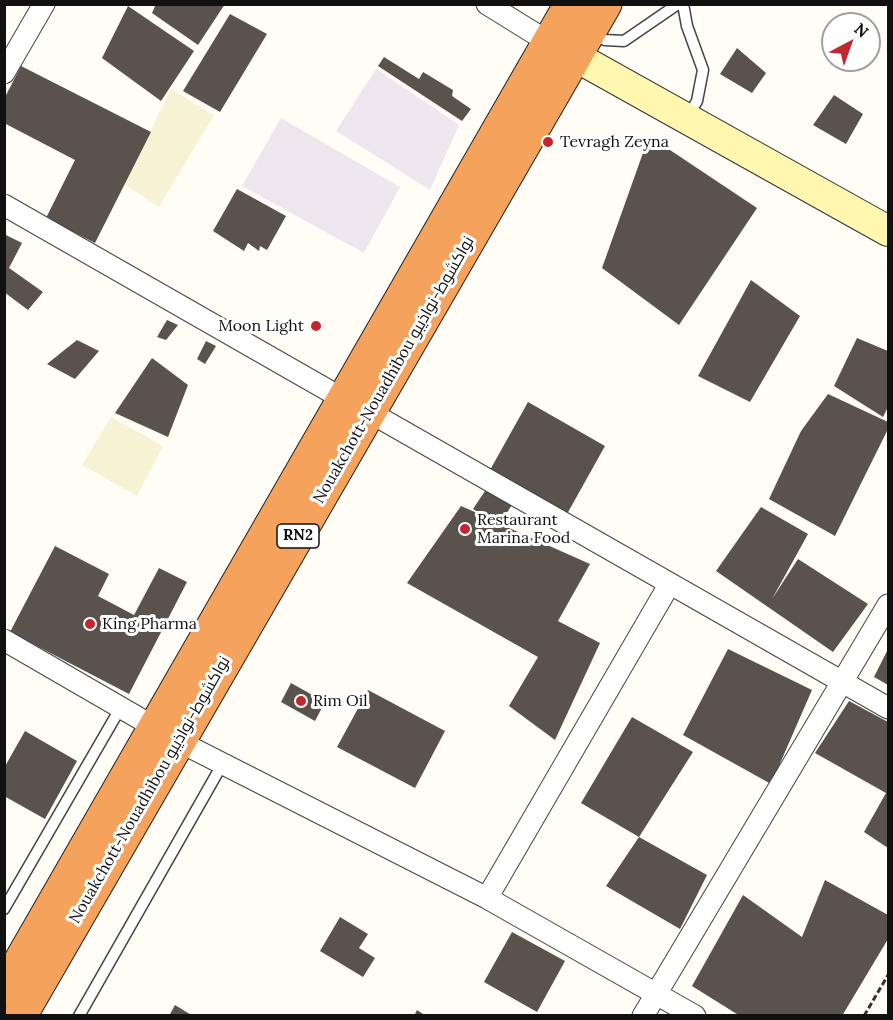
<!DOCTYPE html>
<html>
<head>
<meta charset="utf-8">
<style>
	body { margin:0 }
	#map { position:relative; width:893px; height:1020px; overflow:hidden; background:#fffdf5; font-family:Lora,serif }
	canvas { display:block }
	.frame { position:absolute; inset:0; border:6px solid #111; pointer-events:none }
	.north { position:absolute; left:821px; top:12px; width:60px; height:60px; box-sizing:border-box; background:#fff; border:2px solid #a0a0a0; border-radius:50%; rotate:41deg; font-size:16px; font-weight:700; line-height:24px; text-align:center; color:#111 }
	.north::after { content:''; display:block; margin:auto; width:21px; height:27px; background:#c4262e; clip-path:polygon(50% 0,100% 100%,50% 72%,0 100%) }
</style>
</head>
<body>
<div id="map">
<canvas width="893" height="1020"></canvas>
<div class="frame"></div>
<div class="north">N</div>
</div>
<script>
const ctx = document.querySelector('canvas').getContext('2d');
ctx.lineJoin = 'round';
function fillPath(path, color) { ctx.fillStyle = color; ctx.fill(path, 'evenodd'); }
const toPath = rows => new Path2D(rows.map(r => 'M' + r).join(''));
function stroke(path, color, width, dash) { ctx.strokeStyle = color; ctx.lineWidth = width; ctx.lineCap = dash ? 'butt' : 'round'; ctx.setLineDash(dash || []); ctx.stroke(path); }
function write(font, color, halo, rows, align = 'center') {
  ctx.font = font + ' Lora,Cairo,serif'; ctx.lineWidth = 6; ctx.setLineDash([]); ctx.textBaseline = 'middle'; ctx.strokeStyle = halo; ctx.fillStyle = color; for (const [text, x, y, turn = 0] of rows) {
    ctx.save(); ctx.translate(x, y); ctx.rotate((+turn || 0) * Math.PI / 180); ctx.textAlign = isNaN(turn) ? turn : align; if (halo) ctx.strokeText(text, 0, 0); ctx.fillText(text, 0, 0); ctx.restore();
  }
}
const industrial = toPath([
	[376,69,459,125,430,190,336,131],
	[281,118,400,187,364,253,242,186]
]);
const farmland = toPath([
	[171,89,214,115,159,207,124,184],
	[111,417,163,446,137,496,82,465]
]);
const building = toPath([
	[156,4,225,4,198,45,152,13],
	[128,6,194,51,161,101,102,58],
	[230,14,267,34,220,112,183,91],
	[737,48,766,73,752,93,720,74],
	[384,57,419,79,423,72,453,90,452,96,471,109,462,121,378,66],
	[21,66,151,132,95,243,46,218,75,160,4,123,4,99],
	[834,95,863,114,846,144,813,125],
	[649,136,757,208,679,325,602,268],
	[237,189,286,216,267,250,260,246,259,251,248,243,244,251,213,231],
	[4,234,22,243,9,268,43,292,28,310,4,292],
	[751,280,800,316,750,402,698,376],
	[167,320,178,325,166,340,157,337],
	[857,338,888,351,888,407,883,417,834,386],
	[77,340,99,351,75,379,47,364],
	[206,341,216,346,205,364,197,359],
	[152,358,188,385,168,437,115,413],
	[828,394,888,422,888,429,835,536,769,499,801,431],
	[528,402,605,446,567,514,490,470],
	[487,488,513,503,500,524,590,564,558,621,600,643,555,740,509,706,538,657,407,583,461,506,484,516,473,509],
	[761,507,808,534,772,599,798,559,868,604,833,652,716,571],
	[55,546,109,574,98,596,134,615,159,568,187,582,129,694,10,632],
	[728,649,812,690,771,784,683,735],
	[888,649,888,685,874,677],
	[291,683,325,702,315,721,281,702],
	[368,690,445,731,415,788,337,747],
	[849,701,888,722,888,848,864,832,886,793,815,753],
	[632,717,693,752,639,837,581,803],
	[25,731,77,761,45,819,4,796,4,768],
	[639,837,707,875,680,929,606,886],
	[825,880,888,915,888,939,842,1016,740,1016,692,986,743,895,802,937],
	[340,917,368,934,359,948,375,958,363,977,320,951],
	[512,932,565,961,537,1012,484,982],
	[175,1005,193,1016,169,1016],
	[417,1010,426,1016,414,1016]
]);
const path = toPath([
	[864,1016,888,975]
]);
const lane = toPath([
	[683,4,687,26,703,70,697,101,687,118],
	[592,33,605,40,624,41,678,4],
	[4,909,121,707],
	[79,1016,223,763]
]);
const street = toPath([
	[487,4,550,43],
	[4,73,44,4],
	[4,205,345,400],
	[371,413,888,708],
	[4,640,156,728],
	[178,741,487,898,695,1016],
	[487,898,669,585],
	[643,1016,888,605]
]);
const secondary = toPath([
	[553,44,888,231]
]);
const highway = toPath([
	[4,990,571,4],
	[20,1016,605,4]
]);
const markers = [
	[548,142,6,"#c4262e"],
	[316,326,6,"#c4262e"],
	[465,529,6,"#c4262e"],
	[90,624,6,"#c4262e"],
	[301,701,6,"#c4262e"]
];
const shields = [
	[298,536,42]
];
const shieldNames = [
	["RN2",298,536]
];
const poiNames = [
	["Tevragh Zeyna",560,142],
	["Moon Light",304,326,"right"],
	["Restaurant",477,520],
	["Marina Food",477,538],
	["King Pharma",102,624],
	["Rim Oil",313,701]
];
const streetNames = [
	["Nouakchott-Nouadhibou نواكشوط-نواذيبو",394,370,-60],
	["Nouakchott-Nouadhibou نواكشوط-نواذيبو",150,790,-60]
];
fillPath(industrial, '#eee6ef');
fillPath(farmland, '#f6f3d4');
fillPath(building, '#5a524d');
stroke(lane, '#444', 13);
stroke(street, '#444', 23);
stroke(secondary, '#333', 32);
stroke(highway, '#222', 35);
stroke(path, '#333', 3, [6, 3]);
stroke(lane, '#fff', 10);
stroke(street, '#fff', 21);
stroke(secondary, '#fff6b0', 30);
stroke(highway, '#f5a25d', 33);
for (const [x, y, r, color] of markers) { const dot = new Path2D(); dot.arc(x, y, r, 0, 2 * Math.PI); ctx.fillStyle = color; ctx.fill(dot); stroke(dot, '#fff', 2); }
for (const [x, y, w] of shields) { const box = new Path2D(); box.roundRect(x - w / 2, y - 12, w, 24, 4.5); ctx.fillStyle = '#fff'; ctx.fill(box); stroke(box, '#111', 1.5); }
write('bold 15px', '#111', null, shieldNames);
write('16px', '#111', '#fff', poiNames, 'left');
write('16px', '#111', '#fff', streetNames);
</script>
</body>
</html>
